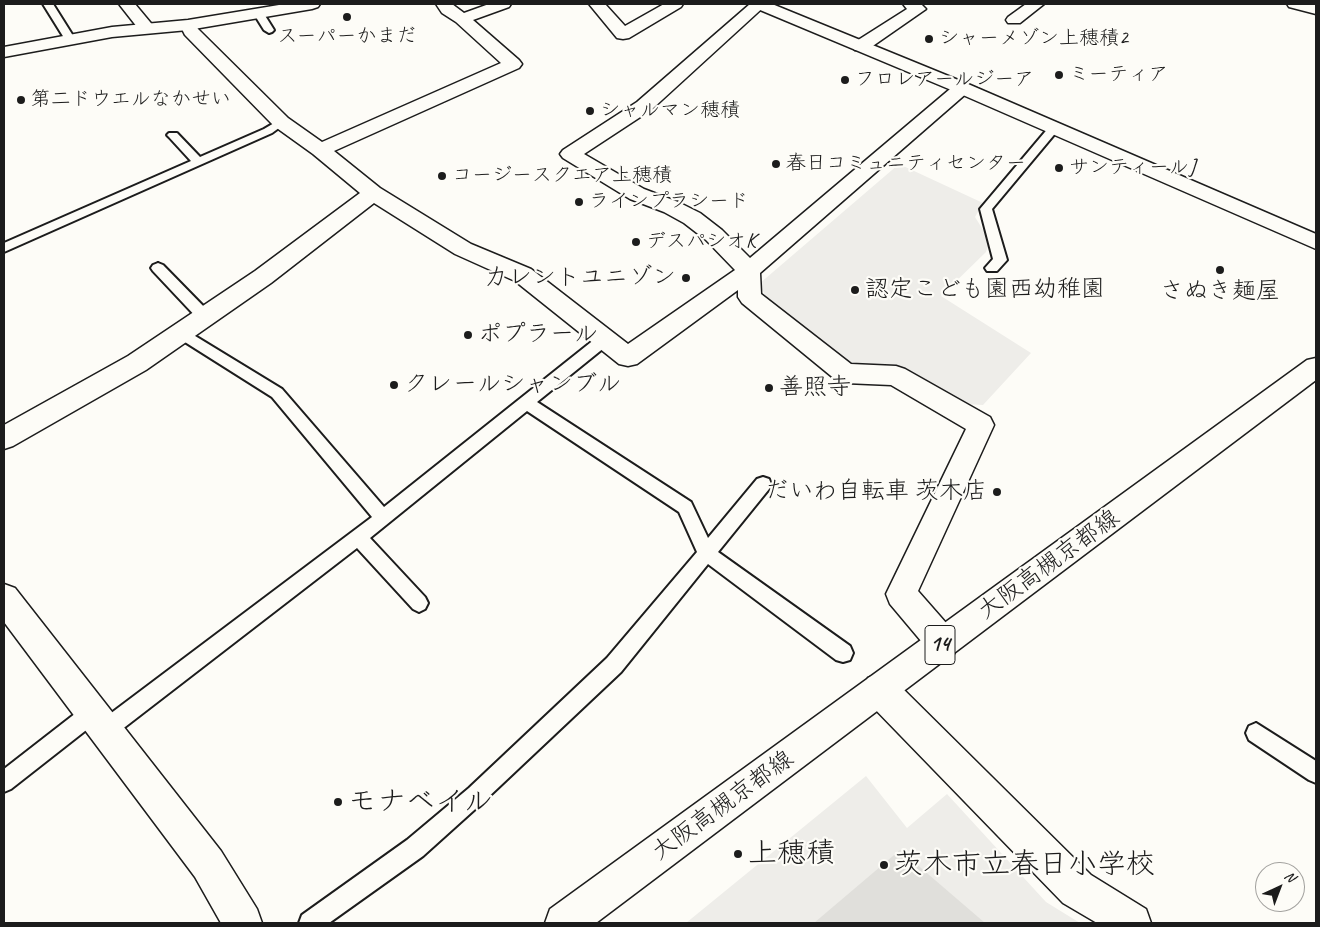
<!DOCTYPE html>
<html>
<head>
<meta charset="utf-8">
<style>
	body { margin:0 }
	#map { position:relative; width:1320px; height:927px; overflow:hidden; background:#fdfcf7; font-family:Caveat,sans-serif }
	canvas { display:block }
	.frame { position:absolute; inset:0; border:5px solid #1c1c1c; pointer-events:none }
	.north { position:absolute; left:1255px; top:862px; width:50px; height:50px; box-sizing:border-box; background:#fdfcf7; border:1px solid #a3a29f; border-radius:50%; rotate:43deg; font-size:14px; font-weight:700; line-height:20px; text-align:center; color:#1c1c1c }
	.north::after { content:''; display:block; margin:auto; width:18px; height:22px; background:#1c1c1c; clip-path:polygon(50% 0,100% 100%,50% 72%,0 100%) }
</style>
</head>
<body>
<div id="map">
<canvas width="1320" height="927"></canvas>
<div class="frame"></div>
<div class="north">N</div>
</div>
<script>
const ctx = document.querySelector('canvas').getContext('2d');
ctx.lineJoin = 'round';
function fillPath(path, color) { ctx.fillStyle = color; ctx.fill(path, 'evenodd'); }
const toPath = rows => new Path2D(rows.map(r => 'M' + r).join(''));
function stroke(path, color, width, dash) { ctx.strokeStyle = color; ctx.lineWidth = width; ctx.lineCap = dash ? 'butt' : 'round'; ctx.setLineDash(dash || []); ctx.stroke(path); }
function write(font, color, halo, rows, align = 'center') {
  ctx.font = font + ' Caveat,"Klee One",sans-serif'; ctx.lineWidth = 4.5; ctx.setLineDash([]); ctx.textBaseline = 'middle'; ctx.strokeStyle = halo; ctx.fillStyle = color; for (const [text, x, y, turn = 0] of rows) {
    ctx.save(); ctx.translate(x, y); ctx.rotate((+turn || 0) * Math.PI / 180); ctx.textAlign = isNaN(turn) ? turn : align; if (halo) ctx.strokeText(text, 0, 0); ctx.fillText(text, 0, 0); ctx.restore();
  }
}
const built = toPath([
	[899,164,983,203,975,217,990,241,986,252,941,296,1031,353,983,405,964,404,881,365,847,363,769,302,759,284],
	[866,776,907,828,947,794,1046,902,1080,923,686,923]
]);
const green = toPath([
	[900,850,985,923,814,923]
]);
const lane = toPath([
	[43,4,53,4,75,39,74,41,66,41,43,4],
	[259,11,264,14,274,30,272,32,269,33,264,30,254,14,259,11],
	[281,119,287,122,272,133,4,252,4,243,191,161,169,137,167,135,169,133,177,133,200,157,264,129,281,119],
	[1054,125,1058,126,1060,128,1058,130,992,209,1007,260,997,271,987,271,985,268,993,259,980,209,1050,126,1054,125],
	[158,263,163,265,210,313,212,317,210,321,200,321,153,271,151,268,153,265,158,263],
	[182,328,282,389,384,507,600,335,605,334,610,335,612,339,610,343,537,402,691,502,708,538,757,479,763,477,769,479,771,484,769,489,718,552,850,646,853,653,850,660,843,662,836,660,708,564,621,672,483,802,423,856,329,923,299,923,302,915,407,840,469,788,607,658,697,552,679,512,527,411,370,538,425,597,428,603,425,609,419,612,413,609,357,548,112,737,105,740,98,737,95,730,98,723,372,517,272,397,177,337,175,333,177,329,182,328],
	[92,703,99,706,102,713,99,720,11,789,4,792,4,769,85,706,92,703],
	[1256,723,1316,761,1316,783,1309,780,1249,740,1246,733,1249,726,1256,723]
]);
const street = toPath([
	[119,4,135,4,155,28,153,32,141,32,119,4],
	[436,4,452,4,464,13,489,4,511,4,509,7,473,20,519,60,522,64,519,68,334,151,380,188,471,244,531,269,628,344,735,270,706,240,684,223,664,212,630,199,563,158,560,154,563,150,637,102,750,4,767,4,651,110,584,154,644,189,678,202,700,213,722,230,750,258,956,84,962,83,968,84,971,88,968,92,760,273,761,294,851,364,896,366,905,369,990,417,994,425,918,591,954,632,959,643,954,654,943,658,932,654,890,604,886,594,966,429,891,385,845,383,836,380,742,303,738,297,738,290,637,364,628,366,619,364,515,281,455,254,374,203,271,283,146,370,13,446,4,449,4,425,128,356,255,271,360,193,313,154,274,126,185,35,180,25,182,22,194,22,198,29,288,118,322,142,501,63,456,22,442,13,436,4],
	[589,4,605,4,625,26,664,4,683,4,681,7,629,38,623,39,617,38,589,4],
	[903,4,921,4,926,9,867,50,855,50,852,46,855,42,907,9,903,4],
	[1026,4,1044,4,1020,23,1008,23,1006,20,1008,17,1026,4],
	[1287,4,1316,4,1316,14,1289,7,1287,4],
	[4,584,15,588,221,851,257,909,262,923,221,923,195,877,4,622,4,584],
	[880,673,892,678,1091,875,1146,909,1151,923,1097,923,1063,903,868,702,863,690,868,678,880,673]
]);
const secondary = toPath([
	[285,4,320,4,318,7,312,9,188,30,112,37,4,57,4,47,112,27,188,20,285,4],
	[751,4,772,4,968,84,1316,234,1316,249,956,92,753,7,751,4]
]);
const primary = toPath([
	[1316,358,1316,380,596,923,545,923,550,909,1307,360,1316,358]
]);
const markers = [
	[347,17,5,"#1c1c1c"],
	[929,39,5,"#1c1c1c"],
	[1059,75,5,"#1c1c1c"],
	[845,80,5,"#1c1c1c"],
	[21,100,5,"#1c1c1c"],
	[590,111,5,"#1c1c1c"],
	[776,164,5,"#1c1c1c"],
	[1059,168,5,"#1c1c1c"],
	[442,176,5,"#1c1c1c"],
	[579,202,5,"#1c1c1c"],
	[636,242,5,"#1c1c1c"],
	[1220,270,5,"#1c1c1c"],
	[686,278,5,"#1c1c1c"],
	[855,290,5,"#1c1c1c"],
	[468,335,5,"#1c1c1c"],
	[394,385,5,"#1c1c1c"],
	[769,388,5,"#1c1c1c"],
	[997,492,5,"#1c1c1c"],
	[338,802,5,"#1c1c1c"],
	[738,854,5,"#1c1c1c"],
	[884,865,5,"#1c1c1c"]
];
const farPoinames = [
	["スーパーかまだ",347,37,"center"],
	["シャーメゾン上穂積2",939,39],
	["ミーティア",1069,75],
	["フロレアールジーア",855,80],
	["第二ドウエルなかせい",31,100],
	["シャルマン穂積",600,111],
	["春日コミュニティセンター",786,164],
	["サンティールJ",1069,168],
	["コージースクエア上穂積",452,176],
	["ラインプラシード",589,202],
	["デスパシオK",646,242]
];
const shields = [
	[940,645,30]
];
const shieldNames = [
	["14",940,645]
];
const poiNames = [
	["カレントユニゾン",676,278,"right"],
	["認定こども園西幼稚園",865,290],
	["さぬき麺屋",1220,292,"center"],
	["ポプラール",478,335],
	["クレールシャンブル",404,385],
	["善照寺",779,388],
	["だいわ自転車 茨木店",987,492,"right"]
];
const streetNames = [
	["大阪高槻京都線",1049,565,-36],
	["大阪高槻京都線",723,806,-36]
];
const nearPoinames = [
	["モナベイル",348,802],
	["上穂積",748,854],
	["茨木市立春日小学校",894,865]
];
fillPath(built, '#eeede9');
fillPath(green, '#e0dfdb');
stroke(lane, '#1c1c1c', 4);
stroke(street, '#1c1c1c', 3);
stroke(secondary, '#1c1c1c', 3);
stroke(primary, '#1c1c1c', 3);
fillPath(lane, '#fdfcf7');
fillPath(street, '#fdfcf7');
fillPath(secondary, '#fdfcf7');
fillPath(primary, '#fdfcf7');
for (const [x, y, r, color] of markers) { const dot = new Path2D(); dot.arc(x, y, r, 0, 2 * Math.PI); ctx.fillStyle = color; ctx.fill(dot); stroke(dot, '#fdfcf7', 2); }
write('20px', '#1c1c1c', '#fdfcf7', farPoinames, 'left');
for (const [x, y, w] of shields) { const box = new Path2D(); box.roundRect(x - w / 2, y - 19.5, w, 39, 4); ctx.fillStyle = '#fdfcf7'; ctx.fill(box); stroke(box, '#1c1c1c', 1); }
write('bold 22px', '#1c1c1c', null, shieldNames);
write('24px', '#1c1c1c', '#fdfcf7', poiNames, 'left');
write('24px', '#1c1c1c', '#fdfcf7', streetNames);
write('29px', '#1c1c1c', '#fdfcf7', nearPoinames, 'left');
</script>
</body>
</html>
